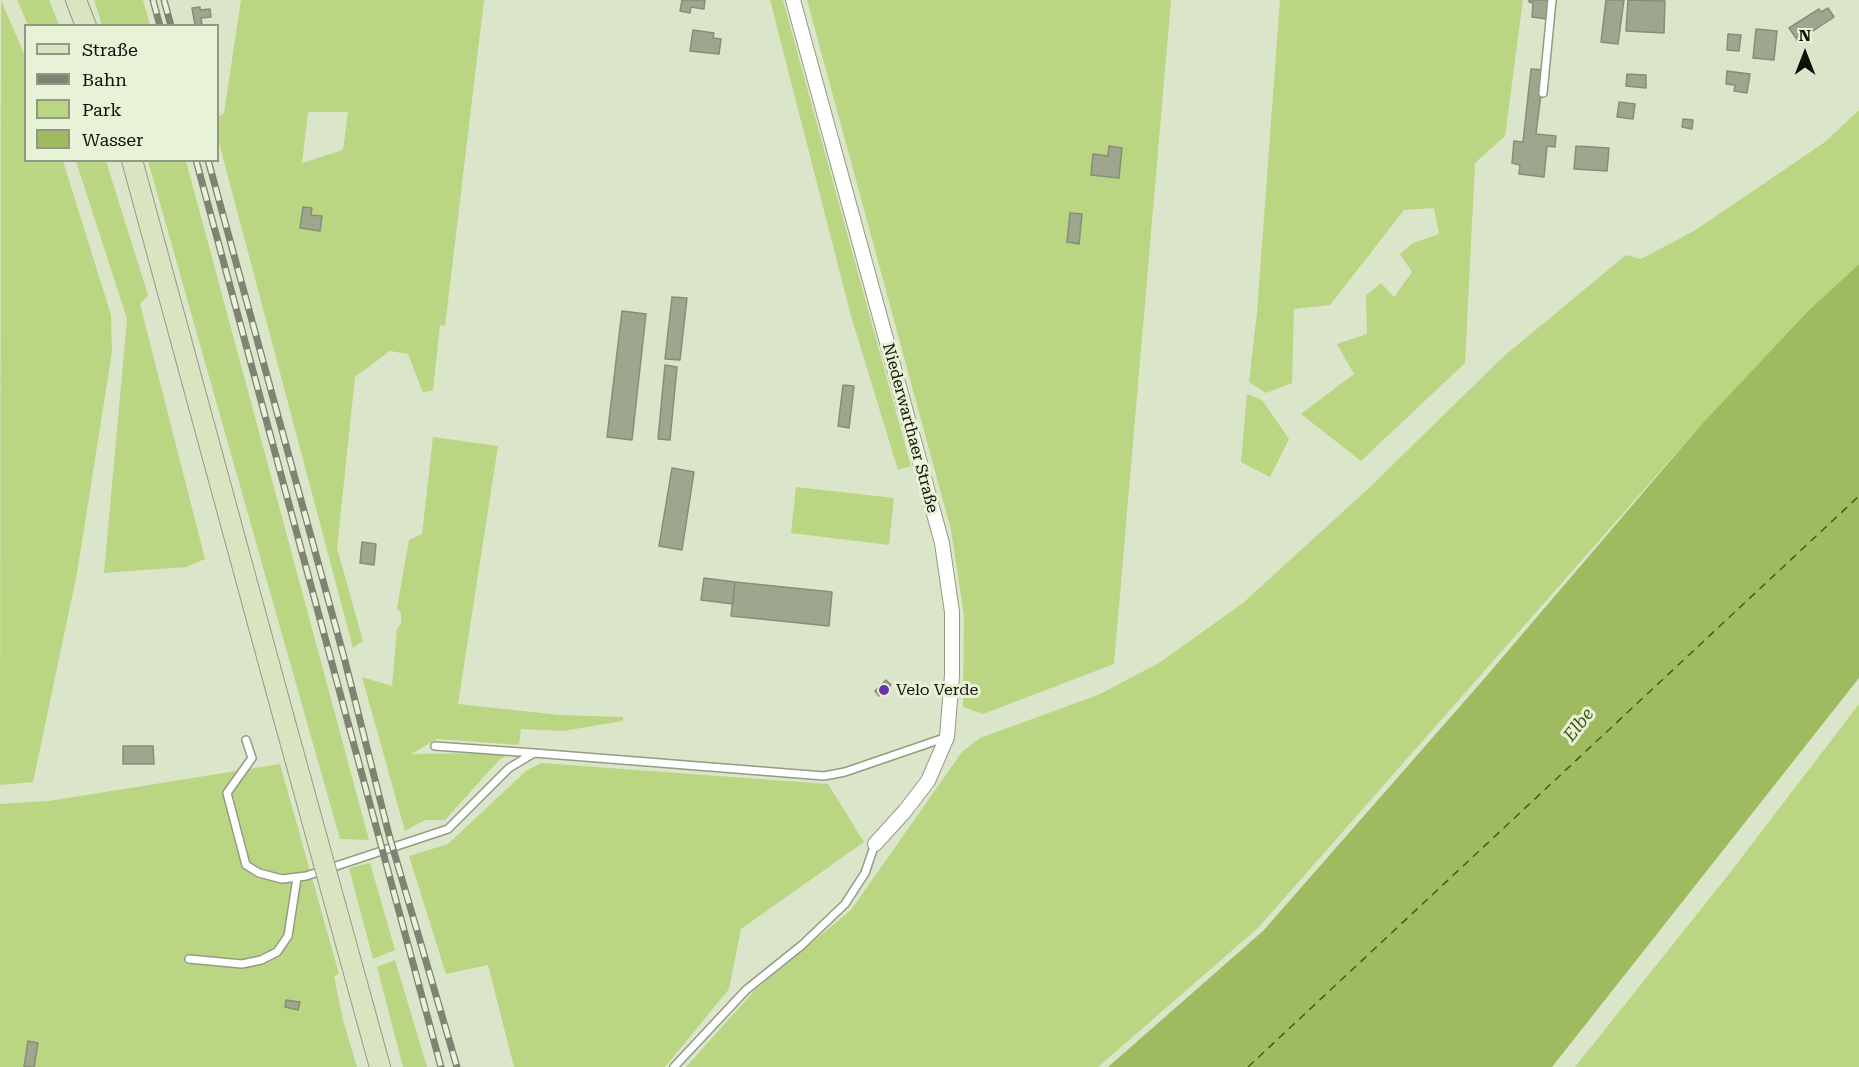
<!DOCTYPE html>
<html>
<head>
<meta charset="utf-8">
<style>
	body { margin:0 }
	#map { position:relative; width:1859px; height:1067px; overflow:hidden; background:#dbe5ca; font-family:"Roboto Serif",serif }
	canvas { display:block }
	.legend { position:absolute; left:24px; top:24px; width:195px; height:138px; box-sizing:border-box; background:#e8f2d7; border:2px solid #919884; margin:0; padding:8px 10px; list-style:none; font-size:18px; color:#0e1108 }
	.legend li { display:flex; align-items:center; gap:12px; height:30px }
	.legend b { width:30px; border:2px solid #919884 }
	.north { position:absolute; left:1775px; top:24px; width:60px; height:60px; -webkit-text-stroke:4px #e8f2d7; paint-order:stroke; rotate:0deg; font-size:16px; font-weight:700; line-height:24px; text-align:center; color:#0e1108 }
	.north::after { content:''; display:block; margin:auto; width:21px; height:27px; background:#0e1108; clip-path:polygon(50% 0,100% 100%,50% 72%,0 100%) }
</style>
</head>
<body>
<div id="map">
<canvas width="1859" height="1067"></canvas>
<ul class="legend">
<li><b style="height:8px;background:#dae4c0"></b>Straße</li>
<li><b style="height:8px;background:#7d8471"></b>Bahn</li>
<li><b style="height:16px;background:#bad683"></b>Park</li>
<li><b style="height:16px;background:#9ebb60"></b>Wasser</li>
</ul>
<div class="north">N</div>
</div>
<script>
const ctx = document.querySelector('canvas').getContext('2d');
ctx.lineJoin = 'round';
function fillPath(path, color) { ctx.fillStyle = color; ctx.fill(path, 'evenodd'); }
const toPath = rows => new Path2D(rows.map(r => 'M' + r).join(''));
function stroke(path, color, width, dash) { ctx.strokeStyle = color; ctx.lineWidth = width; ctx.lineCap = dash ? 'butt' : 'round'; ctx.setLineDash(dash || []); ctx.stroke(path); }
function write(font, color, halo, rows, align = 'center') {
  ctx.font = font + ' "Roboto Serif",serif'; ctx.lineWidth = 6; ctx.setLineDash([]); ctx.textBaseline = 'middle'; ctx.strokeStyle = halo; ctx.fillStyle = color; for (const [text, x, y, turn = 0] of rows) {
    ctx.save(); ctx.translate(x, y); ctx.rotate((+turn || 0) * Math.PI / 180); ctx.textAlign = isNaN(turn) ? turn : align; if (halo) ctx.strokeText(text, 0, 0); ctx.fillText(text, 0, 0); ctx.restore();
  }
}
const green = toPath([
	[1,0,25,56,26,160,63,161,111,315,112,352,77,573,33,782,0,785],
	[17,0,49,0,59,25,28,25],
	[94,0,143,0,150,25,102,25],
	[241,0,484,0,445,326,440,325,433,390,423,393,408,354,390,351,355,377,337,548,363,641,353,648,218,139,218,117,224,113],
	[308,112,348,112,343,150,302,163],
	[770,0,783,0,911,466,898,470,851,316],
	[807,0,1171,0,1114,664,983,714,963,707,964,616,951,530],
	[1280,0,1523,0,1505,136,1475,163,1465,363,1361,461,1301,414,1354,374,1337,344,1367,334,1366,295,1381,283,1394,297,1412,272,1400,254,1413,243,1439,234,1434,208,1404,210,1330,305,1294,309,1292,383,1266,393,1249,382,1257,312],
	[1859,110,1859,264,1807,312,1700,426,1258,928,1098,1067,686,1067,756,989,851,910,962,752,980,738,1098,695,1159,663,1243,603,1370,487,1504,356,1626,255,1641,259,1694,231,1825,142],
	[76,161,106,161,148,295,140,304,205,559,186,567,104,573,127,319],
	[148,161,186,161,369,840,340,839],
	[1247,394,1262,400,1289,439,1270,477,1241,462],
	[433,437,498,446,458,704,560,715,623,717,623,721,563,731,521,729,519,745,437,739,411,754,499,753,508,755,499,760,445,820,425,820,405,831,362,677,392,686,397,629,401,624,401,613,397,608,409,540,422,534],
	[796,487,894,498,889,545,791,533],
	[1859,704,1859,1067,1575,1067,1729,874],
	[541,763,828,784,864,842,741,929,729,989,665,1067,514,1067,488,965,446,974,409,856,448,844,527,770],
	[280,764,339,974,334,976,343,1020,357,1067,0,1067,0,804,49,801],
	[370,863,395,950,373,959,349,868],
	[395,960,427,1067,403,1067,377,967]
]);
const water = toPath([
	[1859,264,1859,678,1552,1067,1108,1067,1263,931,1484,679,1700,426,1807,312]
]);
const ferry = toPath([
	[1248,1067,1859,496]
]);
const building = toPath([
	[682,0,705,0,704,9,691,7,690,13,680,11,682,0],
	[1529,0,1549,0,1547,19,1532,17,1533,3,1529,2,1529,0],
	[1606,0,1624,0,1618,44,1601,42,1606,0],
	[1628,0,1665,1,1664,33,1626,31,1628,0],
	[200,7,200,10,210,9,211,17,201,18,202,24,195,25,192,8,200,7],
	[1828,8,1834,17,1798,41,1789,28,1819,9,1821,12,1828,8],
	[1756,29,1777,31,1774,60,1753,58,1756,29],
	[693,30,714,33,713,38,721,39,719,54,690,51,693,30],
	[1728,34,1741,35,1739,51,1727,50,1728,34],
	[1531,69,1544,70,1536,134,1556,136,1555,147,1547,146,1544,177,1519,174,1520,165,1512,163,1514,141,1523,142,1531,69],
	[1727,71,1750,74,1747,93,1734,91,1735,85,1726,84,1727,71],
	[1627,74,1646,75,1646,88,1626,86,1627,74],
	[1619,102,1635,104,1633,119,1617,117,1619,102],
	[1683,119,1693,120,1692,129,1682,127,1683,119],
	[1109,146,1122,148,1119,178,1091,175,1093,154,1108,156,1109,146],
	[1576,146,1609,148,1607,171,1574,169,1576,146],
	[303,207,312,208,311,215,322,216,320,231,300,228,303,207],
	[1070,213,1082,214,1079,244,1067,242,1070,213],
	[672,297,687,298,680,360,665,359,672,297],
	[622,311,646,314,632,440,607,437,622,311],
	[665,365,677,367,670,440,658,439,665,365],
	[843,385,854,386,849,428,838,426,843,385],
	[672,468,694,472,682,550,659,546,672,468],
	[362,542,376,544,374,565,360,563,362,542],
	[704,578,735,582,733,604,701,600,704,578],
	[735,582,832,592,829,626,731,616,735,582],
	[886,680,891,685,879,696,875,691,886,680],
	[123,746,153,746,154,764,123,764,123,746],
	[286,1000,300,1002,298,1010,285,1007,286,1000],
	[28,1041,38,1043,34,1067,24,1067,28,1041]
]);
const lane = toPath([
	[1543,93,1552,0],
	[246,740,252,758,227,793,246,865,259,873,282,879,306,876,448,829,509,768,534,753,824,776,845,772,947,737],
	[435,746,534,753],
	[189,959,242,964,261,960,277,952,288,936,297,878],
	[674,1067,746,990,802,945,845,904,865,873,875,844]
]);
const street = toPath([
	[793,0,942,543,952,612,952,675,947,737,928,781,905,811,875,844]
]);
const secondary = toPath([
	[76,0,86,26],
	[132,160,283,715],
	[364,1009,380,1067]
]);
const rail = toPath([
	[153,0,160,26],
	[164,0,171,26],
	[196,160,441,1067],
	[208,160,345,661,389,835,457,1067]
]);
const secondaryBridge = toPath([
	[283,715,364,1009]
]);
const markers = [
	[884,690,6,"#6e30a5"]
];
const streetNames = [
	["Niederwarthaer Straße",910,428,75]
];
const poiNames = [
	["Velo Verde",896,690]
];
const waterNames = [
	["Elbe",1579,725,-52]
];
fillPath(green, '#bad683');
fillPath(water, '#9ebb60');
stroke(ferry, '#485a1a', 1.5, [8, 6]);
fillPath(building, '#9ea78e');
stroke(building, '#858e76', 1.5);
stroke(lane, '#939c83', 10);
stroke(street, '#939c83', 16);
stroke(secondary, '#939c83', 22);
stroke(lane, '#fff', 7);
stroke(street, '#fff', 14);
stroke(secondary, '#dae4c0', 20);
stroke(rail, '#7d8471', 7);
stroke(rail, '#e8f2d7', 4.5, [14]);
stroke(secondaryBridge, '#939c83', 22, []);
stroke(secondaryBridge, '#dae4c0', 20);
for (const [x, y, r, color] of markers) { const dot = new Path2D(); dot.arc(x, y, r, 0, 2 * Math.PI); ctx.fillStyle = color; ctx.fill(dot); stroke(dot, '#e8f2d7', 2); }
write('16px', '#0e1108', '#e8f2d7', streetNames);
write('16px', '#0e1108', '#e8f2d7', poiNames, 'left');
write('italic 18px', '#485a1a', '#e8f2d7', waterNames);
</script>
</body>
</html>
